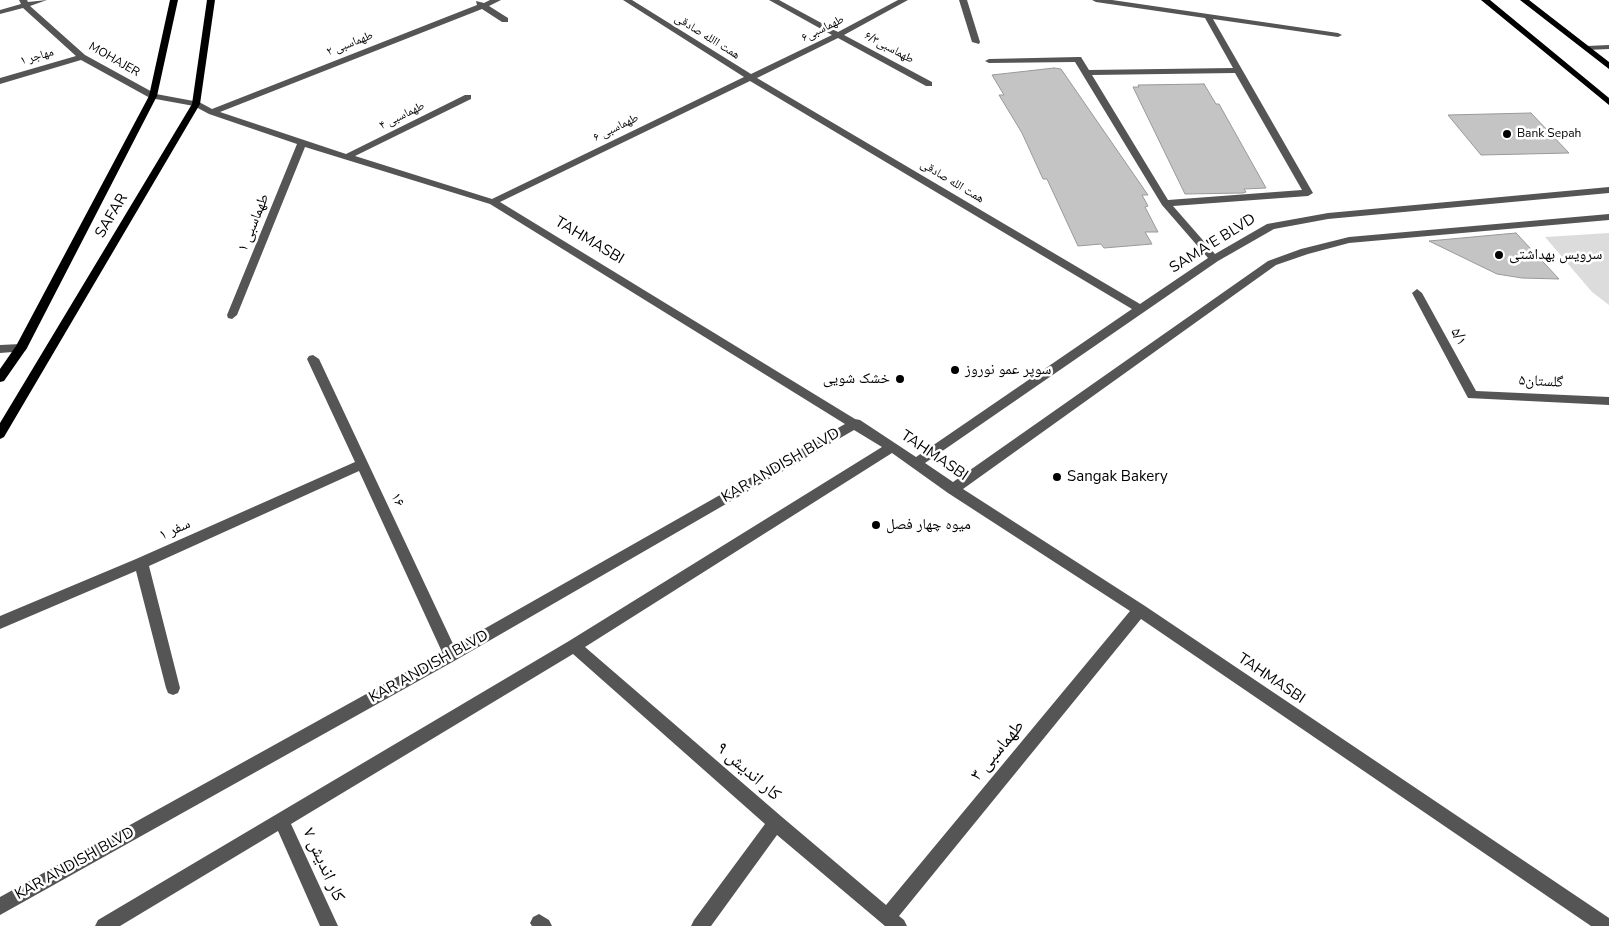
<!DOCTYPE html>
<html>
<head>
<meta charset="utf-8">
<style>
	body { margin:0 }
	canvas { display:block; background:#fff }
</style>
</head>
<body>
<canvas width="1609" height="926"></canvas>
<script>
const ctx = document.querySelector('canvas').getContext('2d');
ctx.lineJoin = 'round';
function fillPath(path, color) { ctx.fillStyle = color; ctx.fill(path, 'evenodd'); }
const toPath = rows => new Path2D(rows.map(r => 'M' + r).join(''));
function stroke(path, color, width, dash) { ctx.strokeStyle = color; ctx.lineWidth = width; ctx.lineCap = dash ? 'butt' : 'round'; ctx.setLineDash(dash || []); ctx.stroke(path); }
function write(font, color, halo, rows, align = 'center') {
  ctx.font = font + ' "Nunito Sans","Noto Naskh Arabic",sans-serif'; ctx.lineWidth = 5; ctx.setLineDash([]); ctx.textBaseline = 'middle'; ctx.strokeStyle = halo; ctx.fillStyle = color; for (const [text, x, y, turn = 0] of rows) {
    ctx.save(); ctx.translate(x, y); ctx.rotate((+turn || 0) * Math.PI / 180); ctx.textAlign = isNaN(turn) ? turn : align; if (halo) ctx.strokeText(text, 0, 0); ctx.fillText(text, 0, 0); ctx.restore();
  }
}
const green = toPath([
	[1609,233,1609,305,1592,292,1545,237]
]);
const building = toPath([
	[1054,68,1061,69,1148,195,1142,195,1148,206,1145,207,1158,232,1145,232,1152,244,1104,248,1101,244,1078,246,1047,179,1043,179,1022,133,999,95,1004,95,992,75,1054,68],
	[1204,84,1216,104,1219,104,1266,188,1244,189,1246,192,1243,193,1185,194,1133,87,1139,87,1138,85,1204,84],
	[1531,113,1569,153,1481,155,1448,115,1531,113],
	[1516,233,1559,279,1522,278,1497,274,1429,241,1516,233]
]);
const minor = toPath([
	[19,0,27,0,28,2,47,0,30,6,85,55,156,94,199,102,212,109,477,5,476,1,484,3,490,0,501,0,489,6,508,18,508,22,502,22,482,9,220,112,346,154,465,95,471,95,471,99,355,156,492,199,744,77,623,0,632,0,751,74,832,35,769,0,779,0,838,32,898,0,908,0,844,35,932,82,932,86,926,86,838,38,757,78,1140,304,1208,258,1162,205,1075,62,989,63,985,61,989,59,1078,57,1081,57,1089,70,1233,68,1205,18,1096,2,1092,0,1112,0,1338,33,1342,35,1338,37,1213,19,1313,193,1308,196,1173,206,1215,254,1267,224,1328,213,1609,187,1609,193,1328,219,1274,229,1218,261,925,463,953,482,1268,261,1301,249,1349,237,1609,214,1609,220,1349,243,1308,254,1276,265,963,489,1145,606,1609,918,1609,926,1591,926,1141,619,899,916,904,920,907,926,885,926,777,835,711,926,691,926,694,920,765,824,573,654,291,824,338,926,320,926,278,831,120,926,95,926,98,920,569,641,882,447,854,430,456,660,0,915,0,897,442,652,359,471,149,566,180,688,178,693,173,695,168,693,166,688,136,571,0,629,0,616,136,559,355,462,307,359,309,356,313,355,319,359,454,646,845,424,490,204,305,147,237,315,232,319,228,318,227,315,297,144,209,114,194,106,150,98,81,60,0,84,0,78,76,56,23,8,0,14,0,10,21,4,19,0],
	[1235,73,1302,190,1168,200,1092,75,1235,73],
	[750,81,1132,309,916,457,860,420,855,419,500,202,750,81],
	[892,453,948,493,1130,611,886,905,782,817,585,647,892,453],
	[959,0,967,0,980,42,979,44,972,42,959,0],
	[1609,45,1609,49,1587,50,1583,48,1587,46,1609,45],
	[1417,289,1422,293,1476,391,1609,397,1609,405,1468,398,1412,293,1417,289],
	[21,344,27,348,25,351,0,353,0,345,21,344],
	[539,914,549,920,552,926,532,926,530,923,533,917,539,914]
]);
const major = toPath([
	[170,0,178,0,157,96,27,348,4,381,0,382,0,369,16,346,149,96,170,0],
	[207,0,215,0,200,104,4,437,0,439,0,423,192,104,207,0],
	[1481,0,1490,0,1609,98,1609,105,1481,0],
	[1520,0,1529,0,1609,62,1609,69,1520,0]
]);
const markers = [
	[1507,134,5,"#000"],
	[1499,255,5,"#000"],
	[955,370,5,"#000"],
	[900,379,5,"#000"],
	[1057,477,5,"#000"],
	[876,525,5,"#000"]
];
const farStreetnames = [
	["۶طهماسبی",823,29,-26],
	["همت االله صادقی",707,37,32],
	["۲ طهماسبی",350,44,-21],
	["۶/۳طهماسبی",889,48,28],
	["۱ مهاجر",37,57,-16],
	["MOHAJER",114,60,30],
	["۴ طهماسبی",402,116,-26],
	["۶ طهماسبی",616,128,-26],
	["همت الله صادقی",952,182,31]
];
const farPoinames = [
	["Bank Sepah",1517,134]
];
const streetNames = [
	["SAFAR",112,216,-59],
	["۱ طهماسبی",254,223,-68],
	["TAHMASBI",589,241,31],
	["SAMA'E BLVD",1213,244,-32],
	["۵/۱",1458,337,62],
	["گلستان۵",1541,382,3],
	["TAHMASBI",934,456,34],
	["KAR ANDISH BLVD",781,466,-30],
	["۱۶",397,500,65],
	["۱ سفر",175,530,-24],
	["KAR ANDISH BLVD",429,667,-29],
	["TAHMASBI",1271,679,34],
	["KAR ANDISH BLVD",75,864,-29]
];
const poiNames = [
	["سرویس بهداشتی",1509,255],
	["سوپر عمو نوروز",965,370],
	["خشک شویی",890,379,"right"],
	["Sangak Bakery",1067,477],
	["میوه چهار فصل",886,525]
];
const nearStreetnames = [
	["۳ طهماسبی",998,751,-50],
	["۹ کار اندیش",748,772,41],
	["۷ کار اندیش",323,865,66]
];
fillPath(green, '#dcdcdc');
fillPath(building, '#c4c4c4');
stroke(building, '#999', 1);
fillPath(minor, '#555');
fillPath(major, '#000');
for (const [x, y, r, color] of markers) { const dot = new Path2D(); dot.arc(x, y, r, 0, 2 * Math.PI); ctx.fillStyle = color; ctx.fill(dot); stroke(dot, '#fff', 2); }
write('12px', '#000', '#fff', farStreetnames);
write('12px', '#000', '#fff', farPoinames, 'left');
write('15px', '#000', '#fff', streetNames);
write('15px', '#000', '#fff', poiNames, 'left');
write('18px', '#000', '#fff', nearStreetnames);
</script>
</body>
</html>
